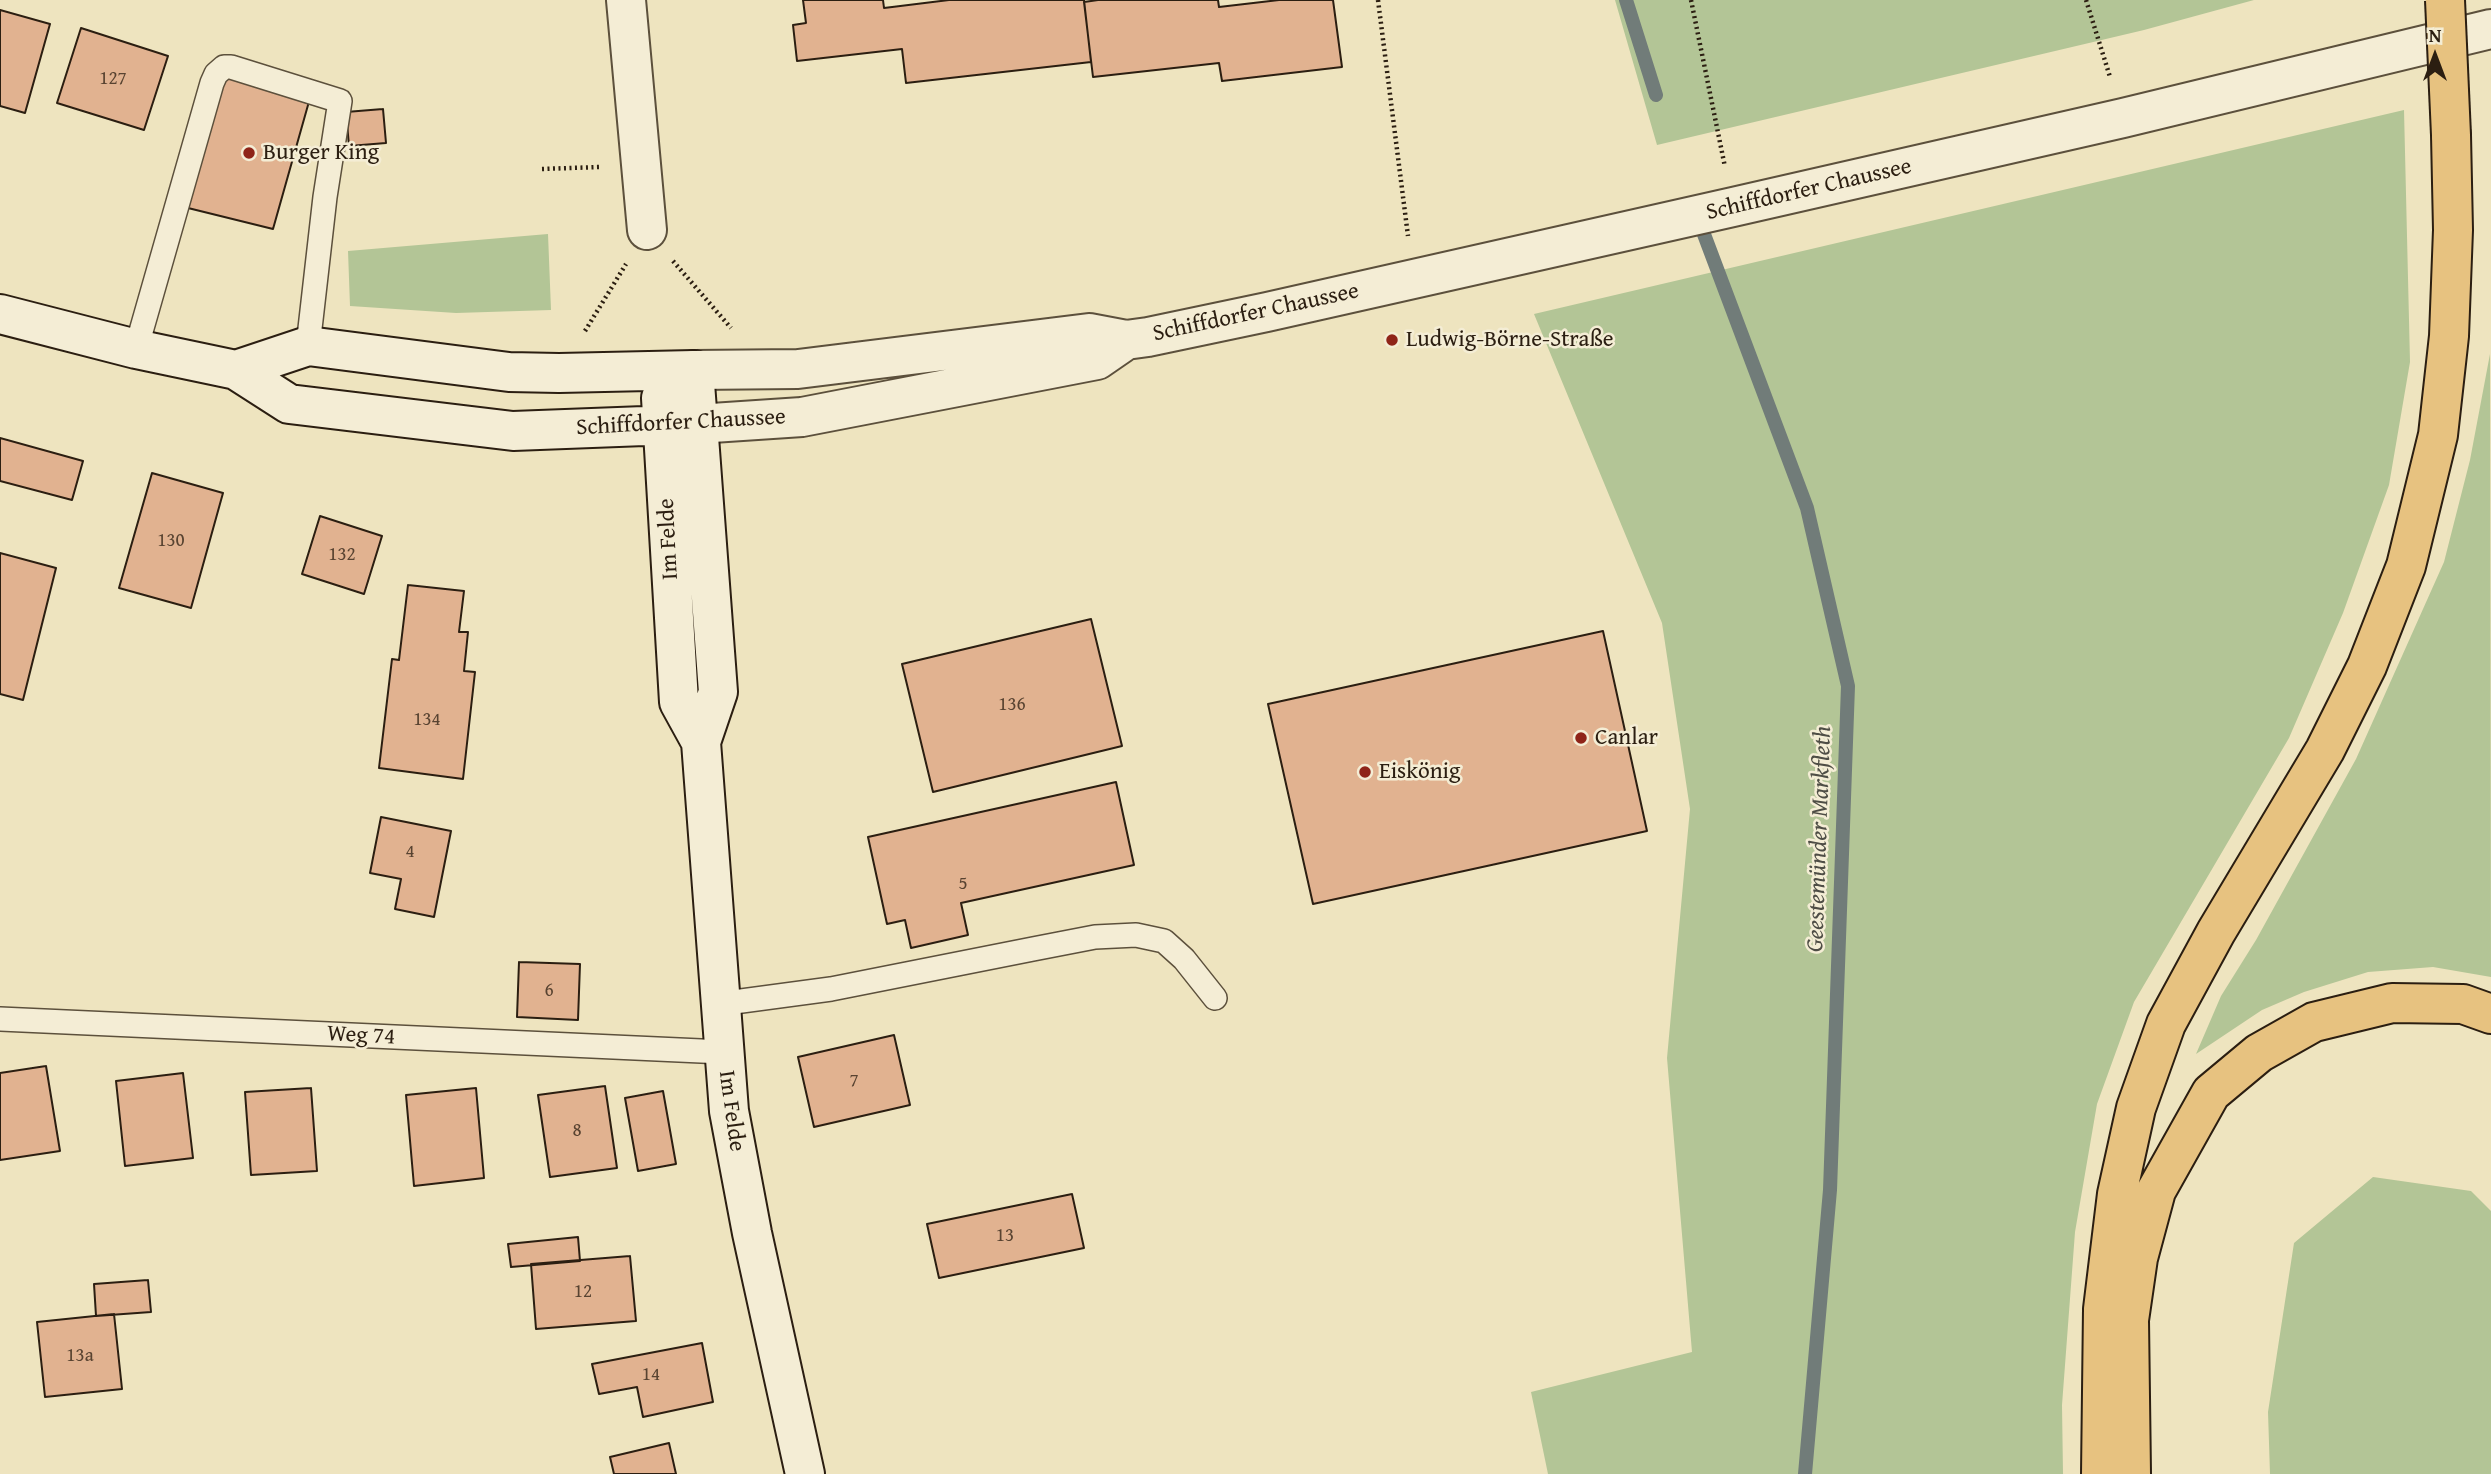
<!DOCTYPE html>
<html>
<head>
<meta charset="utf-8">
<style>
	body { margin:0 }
	#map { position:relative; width:2491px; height:1474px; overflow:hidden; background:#eee4bf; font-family:"Gentium Book Plus",serif }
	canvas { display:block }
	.north { position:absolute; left:2400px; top:21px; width:70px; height:70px; -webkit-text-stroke:5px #f4edd5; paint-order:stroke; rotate:0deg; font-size:19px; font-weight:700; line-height:28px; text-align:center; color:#2b1e11 }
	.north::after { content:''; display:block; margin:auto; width:24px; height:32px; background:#2b1e11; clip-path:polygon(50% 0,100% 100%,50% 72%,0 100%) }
</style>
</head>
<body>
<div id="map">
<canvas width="2491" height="1474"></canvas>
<div class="north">N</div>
</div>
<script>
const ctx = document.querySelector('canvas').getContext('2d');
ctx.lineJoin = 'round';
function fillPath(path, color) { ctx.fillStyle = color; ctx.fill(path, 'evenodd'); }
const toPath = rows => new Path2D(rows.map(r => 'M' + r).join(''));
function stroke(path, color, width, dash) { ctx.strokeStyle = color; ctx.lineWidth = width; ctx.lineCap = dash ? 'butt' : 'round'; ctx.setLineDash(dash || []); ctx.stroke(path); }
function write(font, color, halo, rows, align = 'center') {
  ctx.font = font + ' "Gentium Book Plus",serif'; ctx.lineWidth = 5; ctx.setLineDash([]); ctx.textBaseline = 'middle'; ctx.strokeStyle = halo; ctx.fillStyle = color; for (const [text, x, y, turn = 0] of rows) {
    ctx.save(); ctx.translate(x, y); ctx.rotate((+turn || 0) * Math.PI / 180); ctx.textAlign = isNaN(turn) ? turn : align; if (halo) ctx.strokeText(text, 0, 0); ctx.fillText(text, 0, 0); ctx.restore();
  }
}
const green = toPath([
	[1615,0,2254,0,2144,30,1657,145],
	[2404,110,2410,362,2389,485,2343,613,2289,738,2134,1002,2097,1104,2075,1232,2062,1405,2063,1474,1548,1474,1531,1392,1692,1352,1667,1058,1690,809,1662,623,1534,314],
	[548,234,551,310,456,313,350,306,348,251],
	[2490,354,2491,977,2433,967,2368,972,2304,992,2262,1010,2196,1054,2221,996,2256,940,2356,759,2444,562,2470,460],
	[2373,1177,2471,1191,2491,1211,2491,1474,2270,1474,2268,1412,2294,1243]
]);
const stream = toPath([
	[1626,0,1656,95],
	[1702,229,1807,508,1848,686,1830,1190,1805,1474]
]);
const building = toPath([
	[803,0,883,0,884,8,949,0,1084,0,1091,62,906,83,902,49,797,61,793,25,806,23,803,0],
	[1098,0,1218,0,1219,7,1279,0,1333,0,1342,67,1222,81,1219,63,1093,77,1084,2,1098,0],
	[0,10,50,24,25,113,0,106,0,10],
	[81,28,168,56,144,130,57,103,81,28],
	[225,75,310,98,273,229,188,208,225,75],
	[383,109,386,143,349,146,346,112,383,109],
	[0,438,83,461,72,500,0,481,0,438],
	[152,473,223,493,191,608,119,588,152,473],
	[320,516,382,536,364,594,302,574,320,516],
	[0,553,56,568,23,700,0,694,0,553],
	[408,585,464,591,459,632,468,632,464,671,475,672,463,779,379,768,392,659,399,660,408,585],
	[1091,619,1122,746,933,792,902,664,1091,619],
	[1603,631,1647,831,1313,904,1268,704,1603,631],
	[1116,782,1134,865,961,903,968,935,911,948,905,920,887,924,868,837,1116,782],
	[381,817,451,831,434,917,395,909,401,879,370,873,381,817],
	[519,962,580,964,578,1020,517,1017,519,962],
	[894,1035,910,1105,814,1127,798,1057,894,1035],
	[46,1066,60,1151,0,1160,0,1073,46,1066],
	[183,1073,193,1158,125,1166,116,1081,183,1073],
	[605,1086,617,1168,550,1177,538,1095,605,1086],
	[311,1088,317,1171,251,1175,245,1092,311,1088],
	[476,1088,484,1178,414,1186,406,1095,476,1088],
	[663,1091,676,1164,638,1171,625,1098,663,1091],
	[1072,1194,1084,1248,939,1278,927,1224,1072,1194],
	[578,1237,580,1261,511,1267,508,1244,578,1237],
	[630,1256,636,1321,536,1329,531,1264,630,1256],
	[148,1280,151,1312,96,1316,94,1284,148,1280],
	[114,1314,122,1389,45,1397,37,1322,114,1314],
	[702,1343,713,1402,643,1417,637,1387,599,1394,592,1364,702,1343],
	[669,1443,676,1474,614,1474,610,1457,669,1443]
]);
const path = toPath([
	[1378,0,1408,236],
	[1691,0,1725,167],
	[2086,0,2110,77],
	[542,169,600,167],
	[673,261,731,328],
	[585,331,626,264]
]);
const service = toPath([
	[136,349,212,83,216,74,224,67,231,67,340,101,325,197,308,346],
	[719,1004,831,989,1033,949,1095,937,1136,935,1164,941,1184,959,1215,998],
	[0,1019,723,1052]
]);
const minor = toPath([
	[626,0,647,230]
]);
const tertiary = toPath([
	[694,370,798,369,1089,333,1126,340,1148,337,1267,312,1733,207,2123,118,2491,29],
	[697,424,802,417,1097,360,1126,340]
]);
const secondary = toPath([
	[0,314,136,349,236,370,289,404,513,431,697,424],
	[236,370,308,346,509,372,559,373,694,370,718,692,701,742,729,1111,752,1233,805,1474],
	[661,398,679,702,701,742]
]);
const motorway = toPath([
	[2101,1474,2103,1309,2117,1194,2136,1108,2166,1024,2216,932,2325,750,2367,666,2406,566,2438,435,2449,336,2453,230,2451,135],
	[2131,1474,2129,1320,2138,1258,2156,1191,2211,1093,2259,1053,2314,1022,2392,1003,2463,1004,2491,1014]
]);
const motorwayBridge = toPath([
	[2445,0,2451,135]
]);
const markers = [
	[249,153,7,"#8f2418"],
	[1392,340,7,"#8f2418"],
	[1581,738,7,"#8f2418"],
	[1365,772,7,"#8f2418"]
];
const numberNames = [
	["127",113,79],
	["130",171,541],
	["132",342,555],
	["136",1012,705],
	["134",427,720],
	["4",410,852],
	["5",963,884],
	["6",549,991],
	["7",854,1081],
	["8",577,1131],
	["13",1005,1236],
	["12",583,1292],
	["13a",80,1356],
	["14",651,1375]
];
const poiNames = [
	["Burger King",263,153],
	["Ludwig-Börne-Straße",1406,340],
	["Canlar",1595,738],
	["Eiskönig",1379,772]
];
const streetNames = [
	["Schiffdorfer Chaussee",1809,190,-13],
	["Schiffdorfer Chaussee",1256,313,-12],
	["Schiffdorfer Chaussee",681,423,-3],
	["Im Felde",669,539,-93],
	["Weg 74",361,1036,3],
	["Im Felde",731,1111,82]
];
const waterNames = [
	["Geestemünder Markfleth",1820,839,-88]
];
fillPath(green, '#b3c596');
stroke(stream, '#717c79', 14);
fillPath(building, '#e1b290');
stroke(building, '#2b1e11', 2);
stroke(service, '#5c503c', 26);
stroke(minor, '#5c503c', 42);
stroke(tertiary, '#5c503c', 42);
stroke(secondary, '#2b1e11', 42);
stroke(motorway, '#2b1e11', 42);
stroke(path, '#2b1e11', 4.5, [2, 3.5]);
stroke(service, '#f4edd5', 23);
stroke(minor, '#f4edd5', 38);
stroke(tertiary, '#f4edd5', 38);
stroke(secondary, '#f4edd5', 38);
stroke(motorway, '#e7c280', 38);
stroke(motorwayBridge, '#2b1e11', 42, []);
stroke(motorwayBridge, '#e7c280', 38);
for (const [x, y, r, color] of markers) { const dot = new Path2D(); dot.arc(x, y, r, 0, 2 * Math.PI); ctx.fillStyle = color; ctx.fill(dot); stroke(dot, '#f4edd5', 2.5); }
write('19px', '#584331', null, numberNames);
write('23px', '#2b1e11', '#f4edd5', poiNames, 'left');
write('23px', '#2b1e11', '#f4edd5', streetNames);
write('italic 24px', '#4e4d45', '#f4edd5', waterNames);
</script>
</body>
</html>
